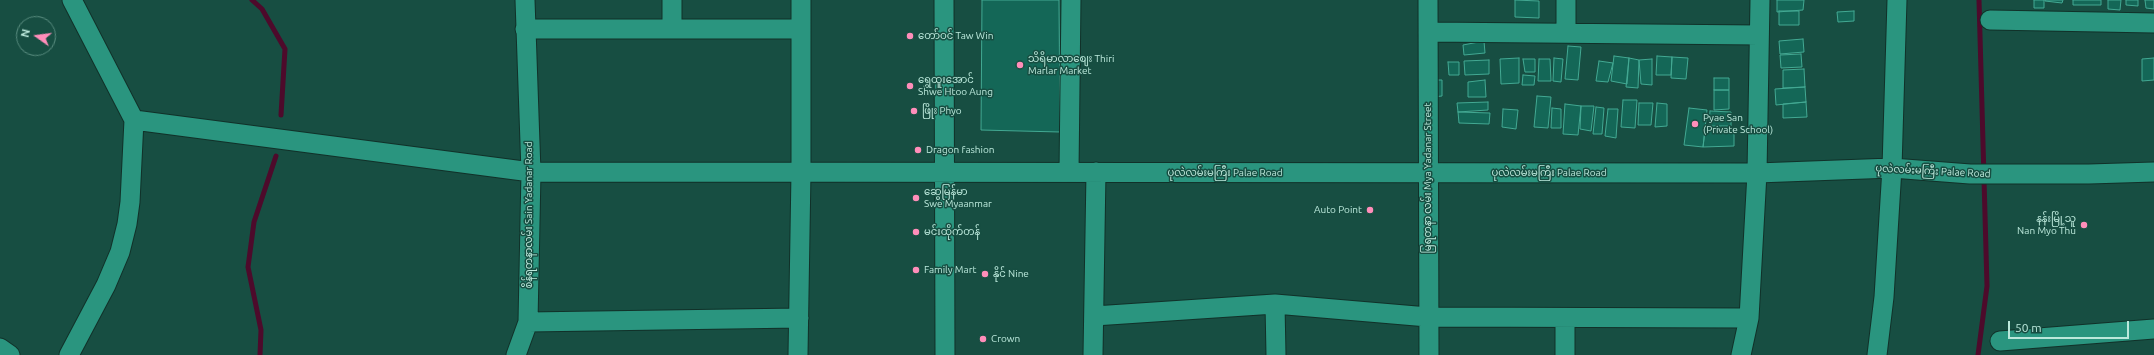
<!DOCTYPE html>
<html>
<head>
<meta charset="utf-8">
<style>
	body { margin:0 }
	#map { position:relative; width:2154px; height:355px; overflow:hidden; background:#174e42; font-family:Ubuntu,sans-serif }
	canvas { display:block }
	.north { position:absolute; left:16px; top:16px; width:40px; height:40px; box-sizing:border-box; background:#174e42; border:1px solid #598c7f; border-radius:50%; rotate:284deg; font-size:11px; font-weight:700; line-height:16px; text-align:center; color:#bbe8db }
	.north::after { content:''; display:block; margin:auto; width:14px; height:18px; background:#ff8eba; clip-path:polygon(50% 0,100% 100%,50% 72%,0 100%) }
	.scale { position:absolute; left:2008px; top:321px; width:121px; height:18px; box-sizing:border-box; border:2px solid #bbe8db; border-top:0; padding-left:5px; font-size:12px; line-height:14px; white-space:nowrap; color:#bbe8db; -webkit-text-stroke:3px #174e42; paint-order:stroke }
</style>
</head>
<body>
<div id="map">
<canvas width="2154" height="355"></canvas>
<div class="north">N</div>
<div class="scale">50 m</div>
</div>
<script>
const ctx = document.querySelector('canvas').getContext('2d');
ctx.lineJoin = 'round';
const toPath = rows => new Path2D(rows.map(r => 'M' + r).join(''));
function stroke(path, color, width, dash) { ctx.strokeStyle = color; ctx.lineWidth = width; ctx.lineCap = dash ? 'butt' : 'round'; ctx.setLineDash(dash || []); ctx.stroke(path); }
function fillPath(path, color) { ctx.fillStyle = color; ctx.fill(path, 'evenodd'); }
function write(font, color, halo, rows, align = 'center') {
  ctx.font = font + ' Ubuntu,"Noto Sans Myanmar",sans-serif'; ctx.lineWidth = 3; ctx.setLineDash([]); ctx.textBaseline = 'middle'; ctx.strokeStyle = halo; ctx.fillStyle = color; for (const [text, x, y, turn = 0] of rows) {
    ctx.save(); ctx.translate(x, y); ctx.rotate((+turn || 0) * Math.PI / 180); ctx.textAlign = isNaN(turn) ? turn : align; if (halo) ctx.strokeText(text, 0, 0); ctx.fillText(text, 0, 0); ctx.restore();
  }
}
const stream = toPath([
	[252,0,262,9,285,49,281,115],
	[260,355,261,330,248,267,254,222,276,156],
	[1978,355,1987,286,1979,0]
]);
const building = toPath([
	[982,0,1059,0,1060,132,981,130,982,0],
	[1515,0,1539,1,1539,18,1515,17,1515,0],
	[1777,0,1804,0,1803,10,1777,12,1777,0],
	[2034,0,2044,0,2044,8,2034,8,2034,0],
	[2045,0,2063,0,2062,3,2045,1,2045,0],
	[2073,0,2101,0,2101,5,2073,5,2073,0],
	[2108,0,2121,0,2120,10,2108,9,2108,0],
	[2126,0,2138,0,2138,6,2126,5,2126,0],
	[2145,0,2154,0,2154,9,2146,8,2145,0],
	[1779,11,1799,11,1799,25,1779,25,1779,11],
	[1854,11,1854,21,1838,22,1837,12,1854,11],
	[1803,39,1804,52,1780,54,1779,41,1803,39],
	[1484,41,1485,53,1464,55,1463,45,1484,41],
	[1568,46,1581,47,1578,80,1565,79,1568,46],
	[1801,54,1802,67,1781,68,1780,55,1801,54],
	[1614,56,1629,58,1627,84,1611,81,1614,56],
	[1657,56,1672,57,1671,75,1656,75,1657,56],
	[1672,57,1688,58,1686,79,1671,78,1672,57],
	[1519,58,1519,83,1501,84,1500,59,1519,58],
	[1554,58,1563,59,1561,82,1553,81,1554,58],
	[1629,58,1639,60,1638,88,1626,87,1629,58],
	[2154,58,2154,80,2142,81,2142,59,2154,58],
	[1523,59,1535,59,1535,72,1525,72,1523,59],
	[1539,59,1550,59,1551,81,1538,81,1539,59],
	[1652,59,1652,85,1641,84,1639,60,1652,59],
	[1489,60,1489,74,1465,75,1464,61,1489,60],
	[1599,61,1613,63,1608,82,1596,81,1599,61],
	[1448,62,1459,62,1459,75,1449,75,1448,62],
	[1804,69,1805,87,1783,88,1783,70,1804,69],
	[1523,75,1535,76,1534,85,1522,85,1523,75],
	[1714,78,1729,78,1729,90,1714,90,1714,78],
	[1433,80,1442,80,1442,96,1433,97,1433,80],
	[1485,80,1486,97,1468,97,1468,82,1485,80],
	[1805,87,1806,102,1776,105,1775,89,1805,87],
	[1714,90,1729,90,1729,109,1714,110,1714,90],
	[1537,96,1551,97,1548,128,1534,127,1537,96],
	[1623,100,1637,100,1635,128,1621,127,1623,100],
	[1488,102,1488,110,1458,112,1457,103,1488,102],
	[1806,102,1807,117,1783,118,1783,104,1806,102],
	[1639,103,1653,103,1651,125,1638,125,1639,103],
	[1657,103,1667,104,1667,126,1655,127,1657,103],
	[1565,104,1581,106,1578,135,1563,134,1565,104],
	[1581,106,1594,106,1591,131,1580,129,1581,106],
	[1596,107,1604,108,1602,134,1593,134,1596,107],
	[1552,108,1561,109,1561,128,1551,128,1552,108],
	[1689,108,1707,110,1703,147,1684,145,1689,108],
	[1503,109,1518,110,1516,129,1502,127,1503,109],
	[1608,109,1618,109,1616,138,1605,136,1608,109],
	[1710,111,1731,112,1731,126,1709,126,1710,111],
	[1458,112,1490,113,1489,124,1459,123,1458,112],
	[1734,130,1734,146,1703,147,1705,131,1734,130]
]);
const minor = toPath([
	[672,0,672,27],
	[944,0,945,355],
	[1428,0,1429,355],
	[1990,20,2154,23],
	[525,29,801,29],
	[1428,32,1759,35],
	[1566,33,1566,0],
	[134,120,531,172,1757,173,1892,168,1970,174,2089,174,2154,172],
	[1069,172,1071,0],
	[1275,304,1276,355],
	[1094,316,1275,304,1428,317,1749,318],
	[528,322,799,318],
	[2000,341,2154,329],
	[0,348,10,355],
	[69,355,106,285,120,252,127,224,130,202,134,120,72,0],
	[516,355,528,322,531,172,525,0],
	[798,355,801,172,801,0],
	[1093,355,1096,172],
	[1565,355,1565,318],
	[1741,355,1749,318,1757,173,1760,0],
	[1877,355,1884,297,1892,168,1897,0]
]);
const markers = [
	[910,36,4,"#ff8eba"],
	[1020,65,4,"#ff8eba"],
	[910,86,4,"#ff8eba"],
	[914,111,4,"#ff8eba"],
	[1695,124,4,"#ff8eba"],
	[918,150,4,"#ff8eba"],
	[916,198,4,"#ff8eba"],
	[1370,210,4,"#ff8eba"],
	[2084,225,4,"#ff8eba"],
	[916,232,4,"#ff8eba"],
	[916,270,4,"#ff8eba"],
	[985,274,4,"#ff8eba"],
	[983,339,4,"#ff8eba"]
];
const poiNames = [
	["တော်ဝင် Taw Win",918,36],
	["သိရိမာလာစျေး Thiri",1028,59],
	["Marlar Market",1028,71],
	["ရွှေထူးအောင်",918,80],
	["Shwe Htoo Aung",918,92],
	["ဖြိုး Phyo",922,111],
	["Pyae San",1703,118],
	["(Private School)",1703,130],
	["Dragon fashion",926,150],
	["ဆွေမြန်မာ",924,192],
	["Swe Myaanmar",924,204],
	["Auto Point",1362,210,"right"],
	["နန်းမြို့သူ",2076,219,"right"],
	["Nan Myo Thu",2076,231,"right"],
	["မင်းထိုက်တန်",924,232],
	["Family Mart",924,270],
	["နိုင် Nine",993,274],
	["Crown",991,339]
];
const streetNames = [
	["ပုလဲလမ်းမကြီး Palae Road",1933,171,3],
	["ပုလဲလမ်းမကြီး Palae Road",1225,173],
	["ပုလဲလမ်းမကြီး Palae Road",1549,173],
	["မြရတနာ လမ်း Mya Yadanar Street",1428,178,-90],
	["စိန်ရတနာလမ်း Sain Yadanar Road",529,215,-90]
];
stroke(stream, '#4d0a2b', 5);
fillPath(building, '#146757');
stroke(building, '#43a993', 1);
stroke(minor, '#113129', 21);
stroke(minor, '#2a957f', 19);
for (const [x, y, r, color] of markers) { const dot = new Path2D(); dot.arc(x, y, r, 0, 2 * Math.PI); ctx.fillStyle = color; ctx.fill(dot); stroke(dot, '#174e42', 1.5); }
write('10px', '#bbe8db', '#174e42', poiNames, 'left');
write('10px', '#bbe8db', '#174e42', streetNames);
</script>
</body>
</html>
